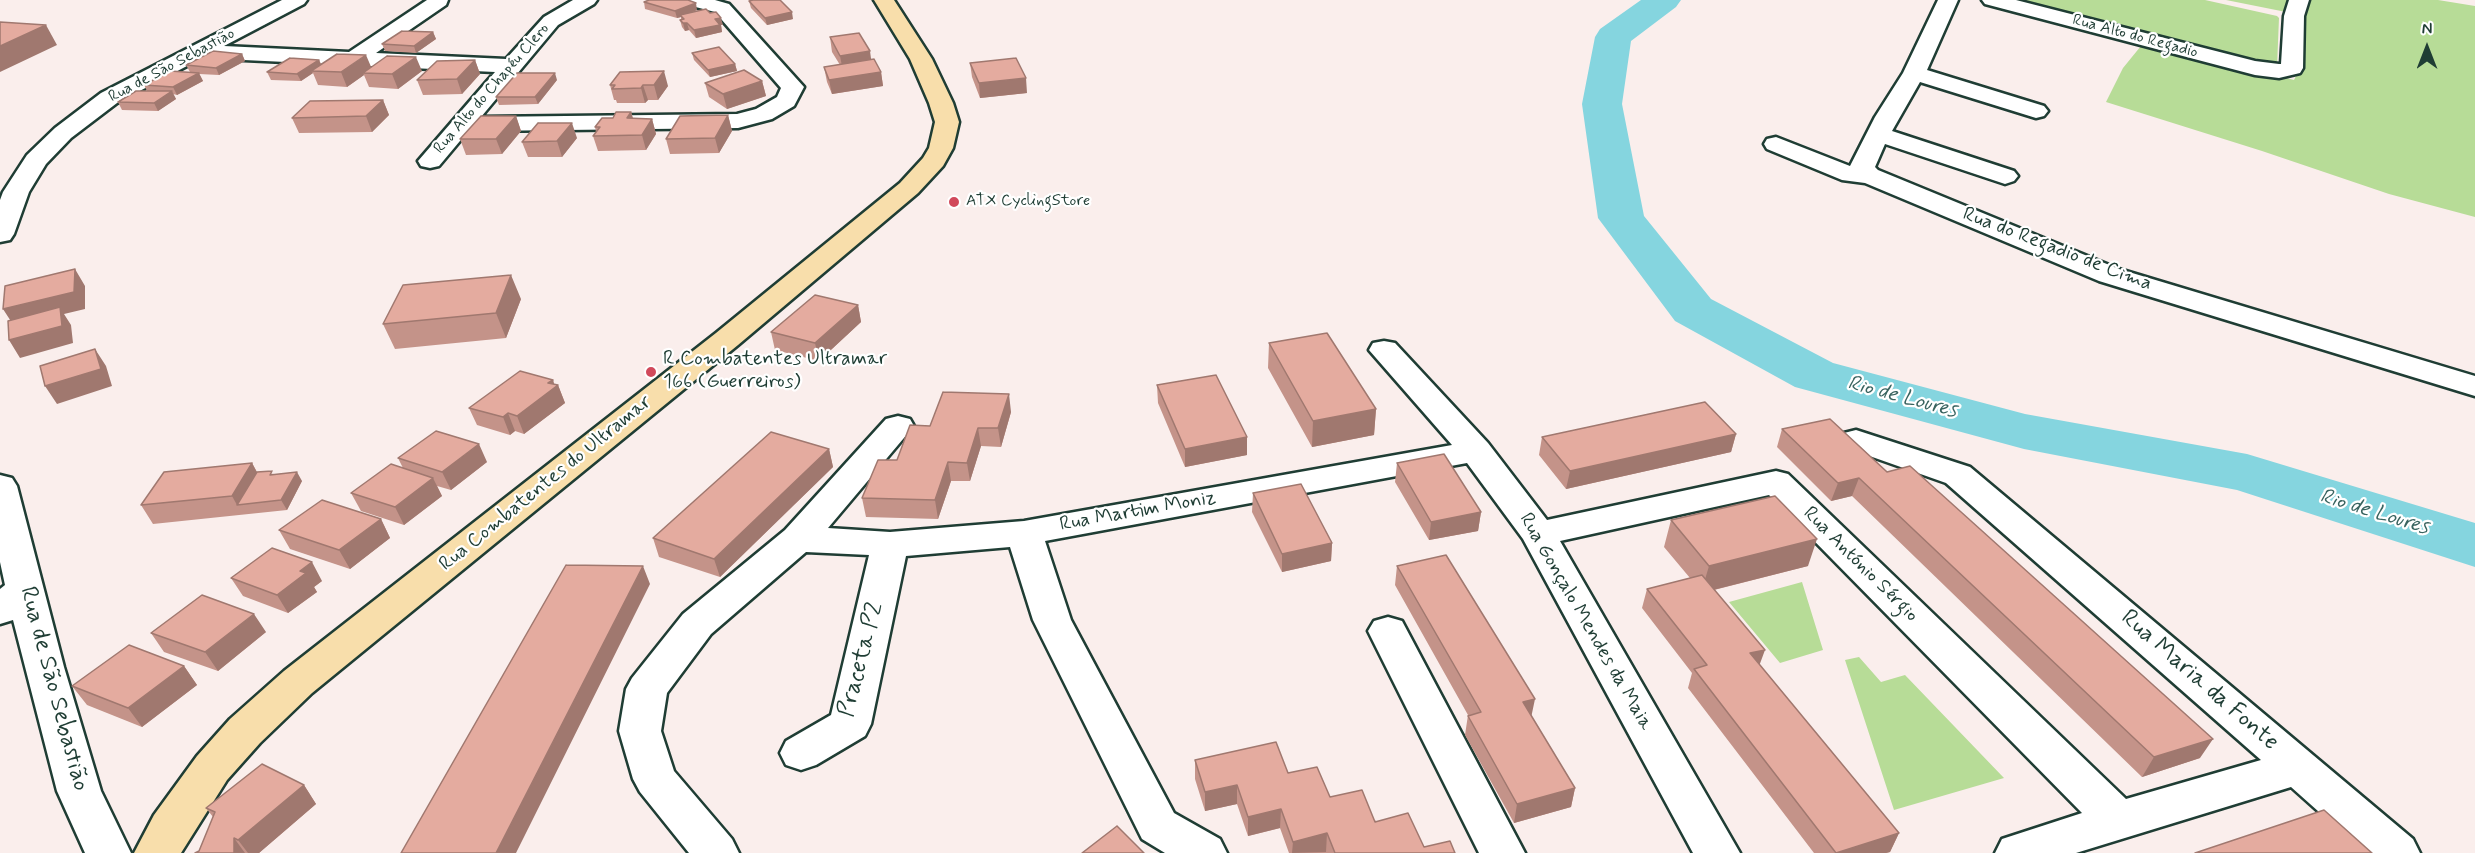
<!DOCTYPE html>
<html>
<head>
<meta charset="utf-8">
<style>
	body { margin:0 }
	#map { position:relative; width:2475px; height:853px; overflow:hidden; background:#faeeec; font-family:Mynerve,sans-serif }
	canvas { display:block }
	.north { position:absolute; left:2397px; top:18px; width:60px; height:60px; -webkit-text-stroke:4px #fff; paint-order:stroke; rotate:0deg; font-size:16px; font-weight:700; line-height:24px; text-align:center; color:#1f3d34 }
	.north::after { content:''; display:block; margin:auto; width:21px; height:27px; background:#1f3d34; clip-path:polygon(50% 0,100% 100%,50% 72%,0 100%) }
</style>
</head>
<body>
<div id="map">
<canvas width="2475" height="853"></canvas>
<div class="north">N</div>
</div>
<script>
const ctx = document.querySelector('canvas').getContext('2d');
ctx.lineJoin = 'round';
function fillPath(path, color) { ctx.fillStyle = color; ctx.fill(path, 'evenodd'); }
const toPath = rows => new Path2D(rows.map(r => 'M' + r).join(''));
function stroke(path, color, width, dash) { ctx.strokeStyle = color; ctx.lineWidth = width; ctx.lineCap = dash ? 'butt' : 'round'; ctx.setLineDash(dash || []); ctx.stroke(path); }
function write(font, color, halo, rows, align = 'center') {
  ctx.font = font + ' Mynerve,sans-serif'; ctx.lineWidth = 4.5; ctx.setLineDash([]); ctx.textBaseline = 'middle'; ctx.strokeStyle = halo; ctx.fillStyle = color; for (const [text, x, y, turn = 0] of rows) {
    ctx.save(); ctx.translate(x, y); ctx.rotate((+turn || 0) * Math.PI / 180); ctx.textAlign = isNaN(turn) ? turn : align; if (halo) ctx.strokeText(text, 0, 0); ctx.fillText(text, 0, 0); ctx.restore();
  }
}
const green = toPath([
	[2004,0,2205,0,2277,16,2279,18,2277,67],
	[2226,0,2438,0,2475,6,2475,217,2389,194,2262,151,2106,102,2123,68,2145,41,2294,80,2297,74,2301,15],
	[1802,582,1823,650,1780,663,1729,602],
	[1859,657,1881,682,1905,675,2004,778,1894,810,1845,660]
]);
const river = toPath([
	[1641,0,1681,0,1676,7,1631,41,1622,104,1644,216,1711,299,1833,363,2025,414,2247,454,2475,523,2475,567,2237,490,2024,449,1795,387,1675,321,1598,218,1582,104,1595,37,1600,29,1641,0]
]);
const minor = toPath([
	[282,0,307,0,304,4,224,46,349,52,427,0,448,0,446,5,376,53,506,59,544,17,573,0,597,0,594,4,558,25,481,117,737,114,756,109,777,97,781,88,715,12,684,4,681,0,715,0,729,4,804,87,794,106,772,119,738,128,479,131,470,129,439,166,430,168,421,166,418,161,495,72,202,58,117,103,71,138,46,164,29,192,14,234,10,240,0,242,0,200,3,192,27,155,55,128,101,93,282,0],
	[1938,0,1958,0,1927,70,2044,106,2048,111,2044,116,2036,118,1920,82,1892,131,2014,171,2018,176,2014,181,2005,184,1885,144,1875,167,1878,170,2119,269,2475,376,2475,396,2099,281,1865,183,1842,180,1767,149,1764,144,1767,139,1776,137,1850,166,1875,117,1903,73,1938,0],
	[1982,0,2016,0,2255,61,2279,64,2281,64,2284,16,2289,0,2309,0,2304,16,2303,68,2300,73,2279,78,2255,75,1985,4,1982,0],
	[1384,341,1395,343,1488,443,1547,520,1776,471,1788,474,2126,799,2261,760,1946,483,1844,447,1839,440,1844,433,1856,430,1970,467,2413,839,2420,853,2365,853,2291,787,2076,853,1995,853,2002,839,2082,813,1769,495,1560,541,1740,853,1693,853,1523,539,1467,463,1045,541,1071,620,1174,813,1220,839,1227,853,1165,853,1142,839,1033,620,1010,547,906,556,871,724,865,736,816,765,801,770,786,765,780,753,786,741,831,715,869,555,806,552,711,634,667,693,661,731,674,771,732,839,739,853,689,853,640,792,633,779,619,731,626,689,632,678,683,614,785,530,886,419,898,416,910,419,914,426,828,528,890,532,1024,521,1452,445,1369,350,1373,343,1384,341],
	[0,475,12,478,17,486,64,667,101,791,131,853,85,853,57,791,13,620,0,624,0,589,5,585,0,562,0,475],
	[1388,617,1402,621,1525,853,1479,853,1368,631,1374,621,1388,617]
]);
const major = toPath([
	[874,0,894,0,932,59,953,103,959,122,953,148,943,166,918,193,738,345,312,693,260,743,227,780,181,853,134,853,154,815,197,756,230,719,284,671,716,333,900,183,923,158,929,148,935,122,929,103,910,59,874,0]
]);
const wall = toPath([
	[749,1,793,19,767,25,751,8],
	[644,2,697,10,693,12,723,25,721,25,722,32,696,38,689,30,685,31,682,27,680,20,681,20,681,17,677,18,645,9],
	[433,32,436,39,416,53,385,51,382,44],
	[830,37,871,60,881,72,883,86,832,94,827,82,824,67,840,65,832,52],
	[692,53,735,64,737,71,710,77,694,60],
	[242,54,245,61,219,75,199,74,203,81,177,95,173,94,176,99,158,111,122,110,118,102,147,91,144,85,190,72,186,65],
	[319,60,321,64,371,67,422,71,398,89,369,87,364,75,347,87,318,85,313,73,301,81,271,80,267,72],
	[475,60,480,74,462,94,423,95,417,80],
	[970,63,1027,93,980,98,972,77],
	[620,72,668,86,658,100,648,100,645,103,617,103,616,100,614,100,610,85],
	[557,80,538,104,499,105,496,97],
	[762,81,766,96,727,109,709,97,705,83],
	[383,100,389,115,372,132,299,133,292,118],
	[631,112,633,118,652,119,656,134,646,150,598,151,593,136,596,132,595,127,613,118],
	[728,115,732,131,719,153,670,154,666,139],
	[516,116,521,131,502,154,466,155,460,139],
	[577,138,562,157,528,157,522,142],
	[521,299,506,338,395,349,383,324],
	[858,305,861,322,819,361,775,350,771,332],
	[1269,343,1376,409,1374,435,1312,447,1268,368],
	[553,380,554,385,558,385,565,403,524,434,515,431,510,435,477,425,469,408],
	[1157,385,1247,437,1247,455,1185,467,1158,403],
	[1011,412,1001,447,981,446,970,481,951,481,938,519,866,517,862,498,930,426],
	[1830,419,2200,758,2142,777,1852,496,1831,501,1777,447,1782,429],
	[1736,434,1731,452,1566,489,1539,455,1542,437],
	[829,449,833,467,720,577,659,557,653,538],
	[398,458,487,462,451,490,437,486,442,496,404,525,361,511,351,493,403,468],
	[252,463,257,472,274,474,302,481,287,510,153,524,141,505],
	[1397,463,1481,512,1478,531,1429,540,1395,482],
	[1253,493,1332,543,1331,561,1282,572,1252,512],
	[381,519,390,538,350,569,290,549,279,530],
	[1671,520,1808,566,1714,590,1760,665,1899,833,1890,852,1886,853,1814,853,1688,688,1692,673,1642,608,1647,589,1690,578,1664,547],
	[1397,566,1531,716,1575,788,1571,807,1514,823,1465,735,1468,715,1395,585],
	[231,578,322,581,314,587,317,592,288,613,243,596],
	[266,632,218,671,164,652,151,633],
	[184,666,197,685,142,727,87,705,72,686],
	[1195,760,1288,773,1424,847,1455,853,1289,853,1280,828,1248,836,1237,804,1205,811,1195,779],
	[304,785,316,804,259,853,195,853,199,851,213,817,206,808]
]);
const shadedWall = toPath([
	[696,3,697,10,682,16,680,15,681,17,677,18,675,11],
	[792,12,793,19,767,25,765,18],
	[721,18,723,25,721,25,722,32,696,38,694,30,715,19],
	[683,23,687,23,689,30,685,31],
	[46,25,57,45,0,72,0,46],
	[433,32,436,39,416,53,414,46],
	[870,51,872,66,843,71,840,56],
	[242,54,245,61,219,75,216,68],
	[366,55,372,69,363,73,364,75,347,87,341,72],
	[416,57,422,71,398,89,392,74],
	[319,60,322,67,311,71,313,73,301,81,297,74],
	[475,60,480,74,462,94,457,79],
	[735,64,737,71,710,77,708,70],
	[664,71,668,86,658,100,654,85],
	[881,72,883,86,832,94,829,80],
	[199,73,203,81,177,95,173,87],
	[555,73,557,80,538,104,535,97],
	[1026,78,1027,93,980,98,979,83],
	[762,81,766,96,727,109,723,94],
	[643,85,648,100,645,103,641,88],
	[172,91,176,99,158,111,154,103],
	[383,100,389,115,372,132,366,116],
	[631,112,635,127,627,118],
	[728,115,732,131,719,153,715,138],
	[516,116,521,131,502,154,496,139],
	[652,119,656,134,646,150,642,135],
	[572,123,577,138,562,157,557,141],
	[75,269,85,286,85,309,64,314,71,325,73,343,20,358,9,340,14,326,3,309],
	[511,275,521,299,506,338,496,313],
	[858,305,861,322,819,361,815,343],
	[95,349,106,366,112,386,57,404,45,386],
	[553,380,555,387,558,385,565,403,524,434,517,416,548,383],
	[1009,394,1011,412,1001,447,998,428],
	[1376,409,1374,435,1312,447,1313,421],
	[508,413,515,431,510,435,503,417],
	[978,428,981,446,970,481,967,463],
	[1736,434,1731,452,1566,489,1570,471],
	[1247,437,1247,455,1185,467,1185,449],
	[479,444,487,462,451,490,442,472],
	[829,449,833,467,720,577,714,559],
	[948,462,951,481,938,519,935,500],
	[252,463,262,482,237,505,232,496],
	[297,472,302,481,287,510,281,500],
	[433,478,442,496,404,525,395,507],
	[1859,478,1852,496,1831,501,1838,483],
	[1481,512,1478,531,1429,540,1431,522],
	[381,519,390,538,350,569,339,550],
	[1817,539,1808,566,1701,593,1709,566],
	[1332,543,1331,561,1282,572,1282,554],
	[312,562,322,581,314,587,317,592,288,613,277,595,300,571],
	[643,566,650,584,516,853,496,853],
	[254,614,266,632,218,671,205,652],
	[1765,650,1758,669,1750,653],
	[184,666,197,685,142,727,128,708],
	[1535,699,1531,718,1523,702],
	[2213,739,2200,758,2142,777,2154,757],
	[304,785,316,804,259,853,248,853,238,840],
	[1237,785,1237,804,1205,811,1205,792],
	[1575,788,1571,807,1514,823,1517,804],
	[1281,809,1280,828,1248,836,1248,817],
	[1327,833,1326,852,1292,853,1293,842],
	[1899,833,1890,852,1886,853,1836,853],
	[234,838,245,853,234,853]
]);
const building = toPath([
	[649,0,688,0,696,3,675,11,644,2,649,0],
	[753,0,780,0,792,12,765,18,749,1,753,0],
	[706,9,710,13,716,12,721,18,715,19,720,25,694,30,687,23,683,23,680,20,684,19,680,15,706,9],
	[0,22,46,25,0,46,0,22],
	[402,31,433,32,414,46,382,44,402,31],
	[859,33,870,51,840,56,830,37,859,33],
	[719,47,735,64,708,70,692,53,719,47],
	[213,51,242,54,216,68,186,65,213,51],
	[337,54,366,55,341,72,311,71,337,54],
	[387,56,416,57,392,74,363,73,387,56],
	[290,58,319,60,297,74,267,72,290,58],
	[1016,58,1026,78,979,83,970,63,1016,58],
	[874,59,881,72,829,80,824,67,874,59],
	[475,60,457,79,417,80,437,61,475,60],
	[744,70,762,81,723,94,705,83,744,70],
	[170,71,199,73,173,87,144,85,170,71],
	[664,71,654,85,643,85,641,88,612,89,615,85,610,85,620,72,664,71],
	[517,73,555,73,535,97,496,97,517,73],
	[136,91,172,91,154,103,118,102,136,91],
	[383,100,366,116,292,118,310,101,383,100],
	[616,112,631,112,627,118,652,119,642,135,593,136,600,127,595,127,602,118,613,118,616,112],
	[728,115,715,138,666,139,680,116,728,115],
	[481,116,516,116,496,139,460,139,481,116],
	[538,123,572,123,557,141,522,142,538,123],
	[75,269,74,292,3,309,5,286,75,269],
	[511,275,496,313,383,324,403,285,511,275],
	[815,295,858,305,815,343,771,332,815,295],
	[60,307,62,326,9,340,8,321,60,307],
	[1327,333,1376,409,1313,421,1269,343,1327,333],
	[95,349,101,369,45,386,40,366,95,349],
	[520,371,553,380,548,383,558,385,517,416,508,413,503,417,469,408,520,371],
	[1216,375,1247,437,1185,449,1157,385,1216,375],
	[943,392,1009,394,998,428,978,428,967,463,948,462,935,500,862,498,878,460,897,460,910,425,930,426,943,392],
	[1705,402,1736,434,1570,471,1542,437,1705,402],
	[1830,419,1887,472,1910,466,2213,739,2154,757,1859,478,1838,483,1782,429,1830,419],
	[436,431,479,444,442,472,398,458,436,431],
	[771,432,829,449,714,559,653,538,771,432],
	[1444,454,1481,512,1431,522,1397,463,1444,454],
	[252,463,232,496,141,505,164,472,252,463],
	[391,464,433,478,395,507,351,493,391,464],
	[272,471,270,475,297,472,281,500,237,505,257,472,272,471],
	[1301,484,1332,543,1282,554,1253,493,1301,484],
	[1775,496,1817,539,1709,566,1671,520,1775,496],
	[322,500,381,519,339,550,279,530,322,500],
	[272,548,312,562,300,571,306,573,277,595,231,578,272,548],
	[1446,555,1535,699,1523,702,1575,788,1517,804,1468,716,1481,712,1397,566,1446,555],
	[566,565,643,566,496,853,401,853,566,565],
	[1702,575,1765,650,1750,653,1899,833,1836,853,1694,669,1707,665,1647,589,1702,575],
	[202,595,254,614,205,652,151,633,202,595],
	[129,645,184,666,128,708,72,686,129,645],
	[1276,742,1288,773,1317,767,1330,797,1362,790,1375,822,1408,813,1424,847,1450,841,1455,853,1335,853,1327,833,1293,842,1281,809,1248,817,1237,785,1205,792,1195,760,1276,742],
	[262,764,304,785,238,840,234,838,234,853,195,853,199,851,215,812,206,808,262,764],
	[2324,810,2372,853,2195,853,2324,810],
	[1117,826,1144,853,1082,853,1117,826]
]);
const markers = [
	[954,202,6,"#d1495b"],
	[651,372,6,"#d1495b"]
];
const farStreetnames = [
	["Rua Alto do Regadio",2135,37,15],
	["Rua de São Sebastião",172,66,-28],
	["Rua Alto do Chapéu Clero",492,89,-49]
];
const farPoinames = [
	["ATX CyclingStore",966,202]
];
const streetNames = [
	["Rua do Regadio de Cima",2057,250,21],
	["Rua Combatentes do Ultramar",546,484,-39],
	["Rua Martim Moniz",1138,512,-10],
	["Rua António Sérgio",1860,565,45],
	["Rua Gonçalo Mendes da Maia",1585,622,60]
];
const poiNames = [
	["R Combatentes Ultramar",663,360],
	["166 (Guerreiros)",663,383]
];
const waterNames = [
	["Rio de Loures",1902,398,15],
	["Rio de Loures",2374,513,17]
];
const nearStreetnames = [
	["Praceta P2",862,660,-75],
	["Rua Maria da Fonte",2199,681,41],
	["Rua de São Sebastião",53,689,75]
];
fillPath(green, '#b7dc97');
fillPath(river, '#85d5df');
stroke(minor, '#1f3d34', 5);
stroke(major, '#1f3d34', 5);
fillPath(minor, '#fff');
fillPath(major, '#f8deab');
fillPath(wall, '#c49389');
fillPath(shadedWall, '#a0786f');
fillPath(building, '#e4ab9f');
stroke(building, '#a0786f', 1.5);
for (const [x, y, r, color] of markers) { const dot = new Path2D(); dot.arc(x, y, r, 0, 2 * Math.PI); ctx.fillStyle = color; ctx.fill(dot); stroke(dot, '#fff', 2); }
write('16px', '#1f3d34', '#fff', farStreetnames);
write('16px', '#1f3d34', '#fff', farPoinames, 'left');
write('20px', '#1f3d34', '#fff', streetNames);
write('20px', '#1f3d34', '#fff', poiNames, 'left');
write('italic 21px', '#38635f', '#fff', waterNames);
write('24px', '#1f3d34', '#fff', nearStreetnames);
</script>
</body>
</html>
